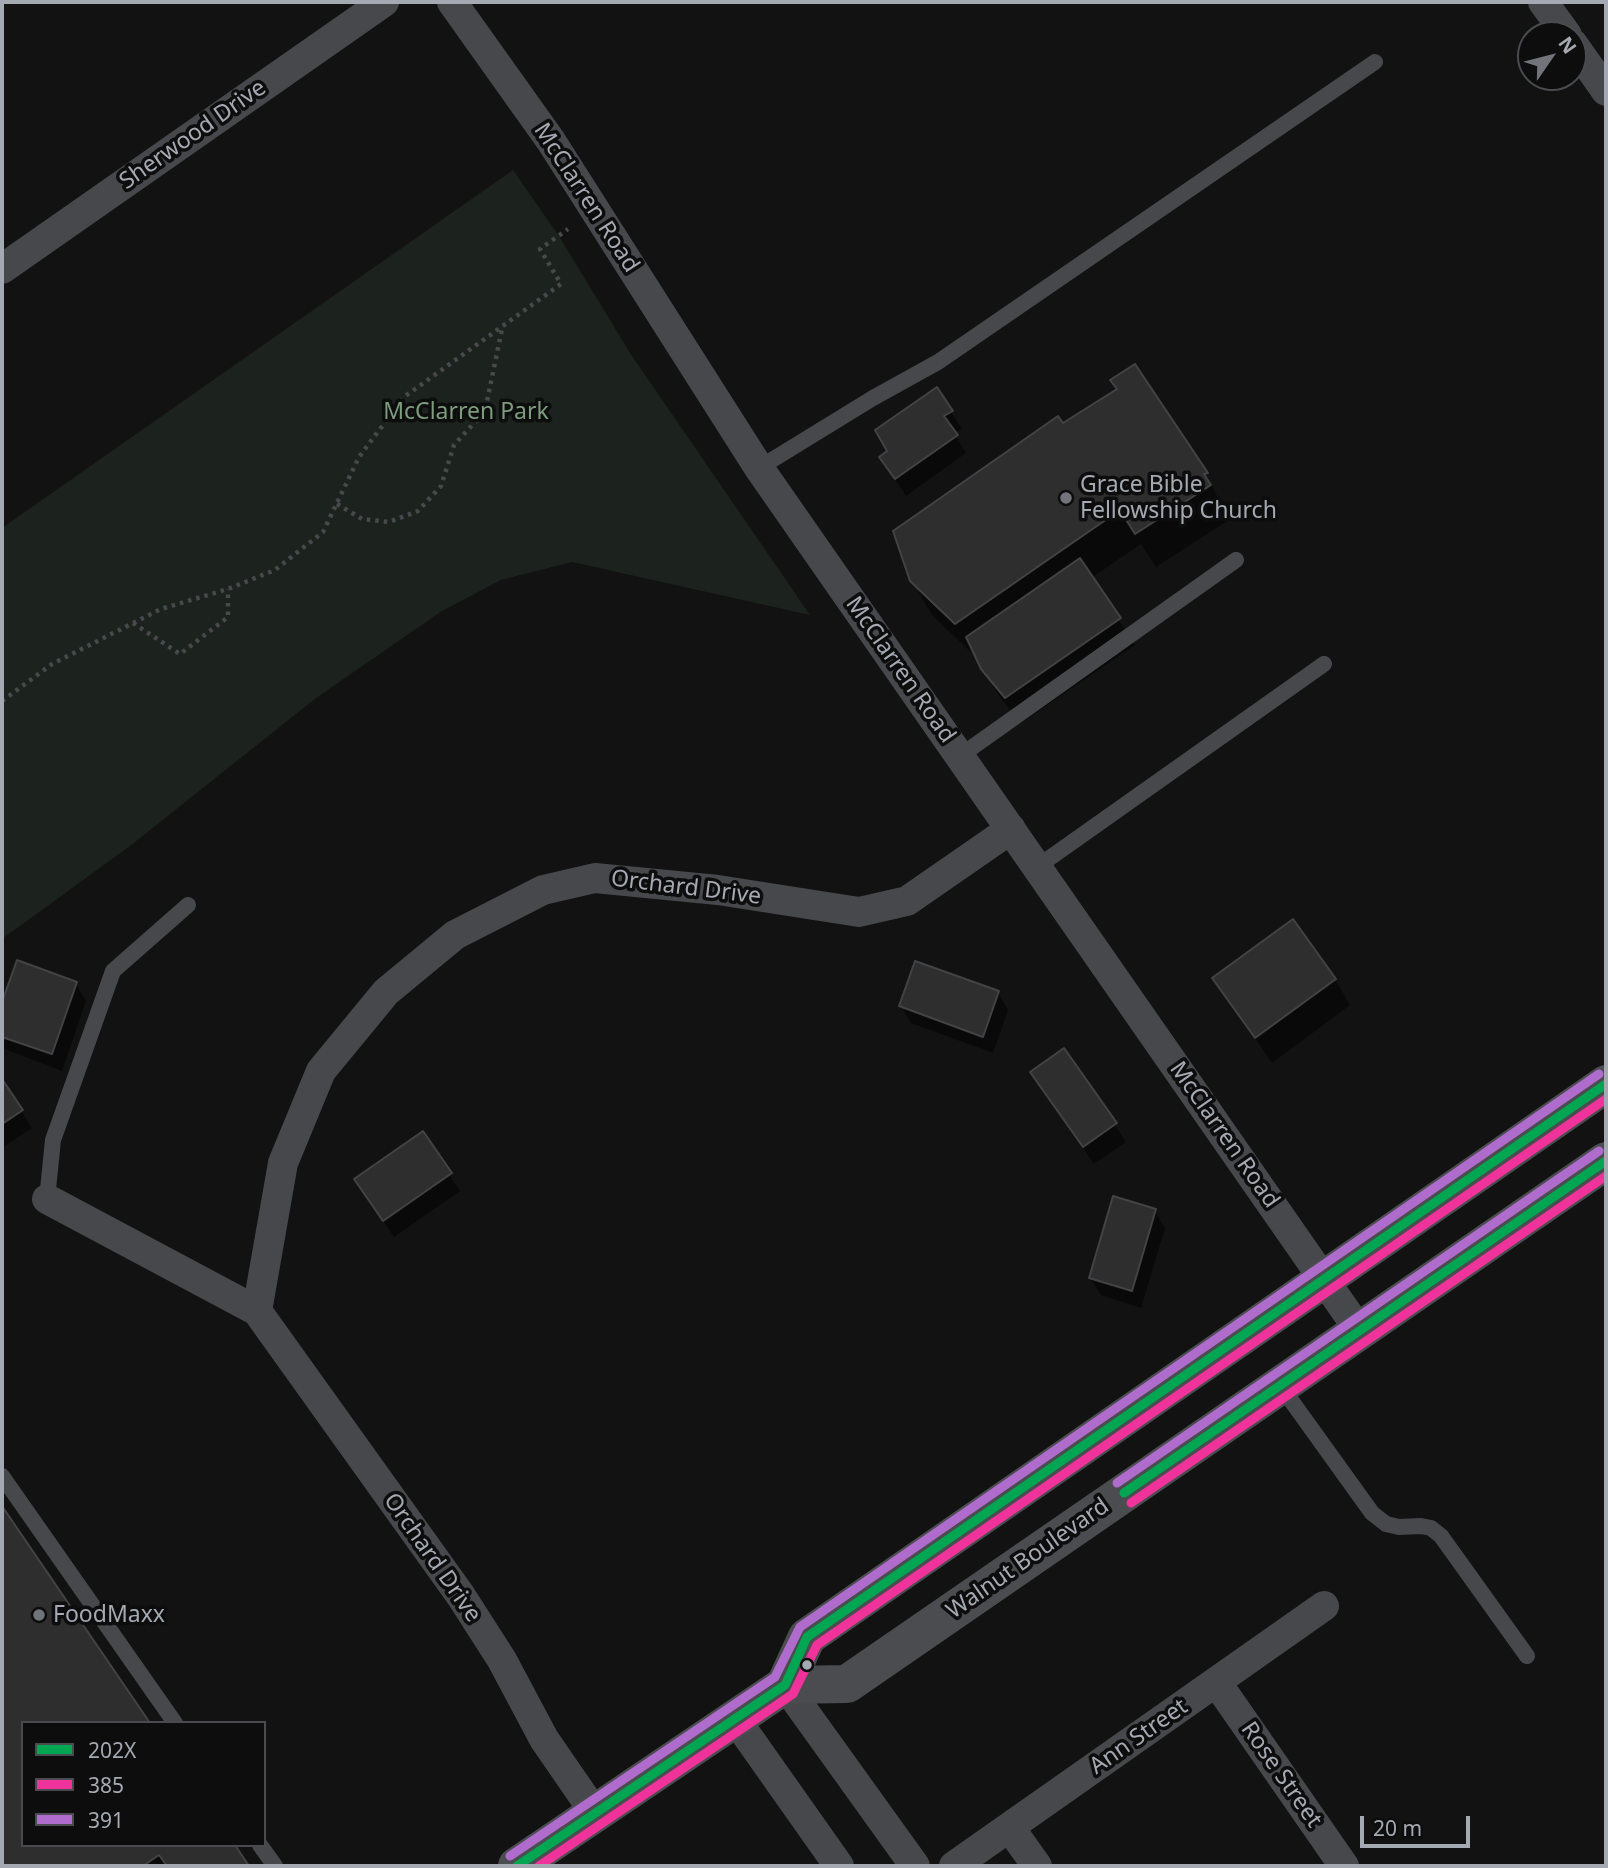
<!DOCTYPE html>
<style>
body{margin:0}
#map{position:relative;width:1608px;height:1868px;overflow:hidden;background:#121212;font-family:"Noto Sans",sans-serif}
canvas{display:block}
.frame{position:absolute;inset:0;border:4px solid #a4a9b2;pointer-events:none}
.legend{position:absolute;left:21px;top:1721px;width:245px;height:126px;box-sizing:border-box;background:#0d0d0e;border:2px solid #494b50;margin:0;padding:9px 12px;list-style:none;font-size:21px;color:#a4a9b2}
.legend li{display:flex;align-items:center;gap:14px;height:35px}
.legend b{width:35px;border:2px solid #494b50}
.north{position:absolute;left:1517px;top:21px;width:70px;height:70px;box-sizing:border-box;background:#0d0d0e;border:2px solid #494b50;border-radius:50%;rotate:55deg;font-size:19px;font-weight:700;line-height:28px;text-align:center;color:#a4a9b2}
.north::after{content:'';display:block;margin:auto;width:24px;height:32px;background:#71747a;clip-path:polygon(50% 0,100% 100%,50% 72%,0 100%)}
.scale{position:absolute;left:1360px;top:1816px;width:110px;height:32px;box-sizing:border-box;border:4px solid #a4a9b2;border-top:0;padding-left:9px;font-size:21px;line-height:24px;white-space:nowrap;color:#a4a9b2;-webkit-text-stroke:5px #0d0d0e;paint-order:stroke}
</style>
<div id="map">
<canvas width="1608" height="1868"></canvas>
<div class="frame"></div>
<ul class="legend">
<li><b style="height:9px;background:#00a651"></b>202X</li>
<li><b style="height:9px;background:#ef339a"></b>385</li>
<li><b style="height:9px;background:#b06ccc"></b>391</li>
</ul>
<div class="north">N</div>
<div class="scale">20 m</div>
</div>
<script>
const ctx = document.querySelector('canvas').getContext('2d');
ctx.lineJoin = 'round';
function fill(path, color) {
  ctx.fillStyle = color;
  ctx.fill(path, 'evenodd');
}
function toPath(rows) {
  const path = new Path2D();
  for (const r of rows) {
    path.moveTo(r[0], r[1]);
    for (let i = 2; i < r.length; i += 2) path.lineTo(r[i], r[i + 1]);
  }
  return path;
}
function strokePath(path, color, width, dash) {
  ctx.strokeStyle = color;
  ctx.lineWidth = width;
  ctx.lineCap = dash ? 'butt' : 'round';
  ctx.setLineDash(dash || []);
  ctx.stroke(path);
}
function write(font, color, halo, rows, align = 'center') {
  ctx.font = font + ' "Noto Sans",sans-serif';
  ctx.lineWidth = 7;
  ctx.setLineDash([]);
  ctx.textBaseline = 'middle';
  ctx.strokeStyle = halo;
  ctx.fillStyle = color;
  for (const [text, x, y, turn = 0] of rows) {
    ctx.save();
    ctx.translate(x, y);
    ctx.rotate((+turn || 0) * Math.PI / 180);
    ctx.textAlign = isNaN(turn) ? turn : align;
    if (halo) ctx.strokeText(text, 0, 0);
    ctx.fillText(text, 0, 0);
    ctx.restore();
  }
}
fill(toPath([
 [513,170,559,236,630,353,810,615,572,562,501,580,442,611,316,698,130,846,2,939,2,528]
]), '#1c221d');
fill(toPath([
 [1134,366,1206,474,1229,520,1156,567,1141,544,1091,578,1135,645,1021,723,999,696,976,657,932,615,912,580,1063,425,1118,390],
 [937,390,962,429,954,433,966,453,906,496,881,458,889,452],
 [18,962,76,984,86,1001,62,1071,2,1048,2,1008],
 [1214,979,1335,979,1350,1005,1272,1063],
 [998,992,1008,1010,993,1053,911,1023,901,1006],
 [1064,1051,1126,1142,1094,1164,1032,1073],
 [22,1112,32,1128,2,1148,2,1126],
 [423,1133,460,1191,394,1237,366,1196],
 [1155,1211,1165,1228,1141,1308,1101,1295,1090,1278],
 [2,1509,148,1723,23,1723,23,1845,232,1845,247,1866,2,1866]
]), '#0007');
const building = toPath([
 [1135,364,1208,473,1204,474,1211,485,1135,534,1120,510,955,624,910,581,893,531,1058,416,1063,423,1117,389,1110,380,1135,364],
 [937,387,953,411,944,416,958,435,895,479,879,457,887,451,875,430,937,387],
 [1080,558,1121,618,1005,698,981,669,966,637,1080,558],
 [1293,919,1336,979,1255,1038,1212,978,1293,919],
 [17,960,77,982,52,1054,2,1037,2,1002,17,960],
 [915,961,999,991,983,1037,899,1006,915,961],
 [1064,1048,1117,1123,1083,1147,1030,1072,1064,1048],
 [2,1079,23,1110,2,1124,2,1079],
 [423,1131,452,1173,383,1221,354,1179,423,1131],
 [1113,1196,1156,1209,1132,1291,1089,1278,1113,1196],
 [2,1506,150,1723,23,1723,23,1845,235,1845,249,1866,167,1866,159,1855,143,1866,2,1866,2,1506]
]);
fill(building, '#2e2e2f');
strokePath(building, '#424345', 2);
strokePath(toPath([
 [337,504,362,519,389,522,418,511,441,486,454,445,485,411,502,329],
 [133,623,180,654,228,617,228,589],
 [2,701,52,664,161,609,228,589,275,570,323,532,359,457,404,397,561,284,540,249,568,229]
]), '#48494c', 4.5, [3.5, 5]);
strokePath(toPath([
 [759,468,873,398,938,362,1375,62],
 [960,756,1236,560],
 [1037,867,1324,664],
 [47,1199,53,1140,113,971,188,905],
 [1280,1385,1372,1513,1386,1524,1399,1527,1421,1526,1431,1528,1441,1536,1527,1656],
 [2,1476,175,1723],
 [260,1845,275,1866]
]), '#46484b', 16);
strokePath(toPath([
 [452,2,551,141,759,468,1359,1330],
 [1543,2,1567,35],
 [1573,44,1606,91],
 [2,269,384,2],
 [47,1199,257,1311,461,1596,502,1660,544,1739,595,1813],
 [257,1311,283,1163,321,1071,386,992,455,935,543,890,595,878,718,890,859,912,907,901,1011,829],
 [1217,1683,1344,1866],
 [785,1685,915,1866],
 [736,1720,839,1866],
 [1010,1828,1037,1866],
 [954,1866,1324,1606]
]), '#46484b', 30);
strokePath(toPath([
 [785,1685,847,1684,1606,1161],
 [517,1866,785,1685,807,1637,1606,1084]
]), '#4a4c4f', 38);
strokePath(toPath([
 [1124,1493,1606,1161],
 [517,1866,785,1685,807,1637,1606,1084]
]), '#00a651', 9);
strokePath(toPath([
 [1131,1503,1606,1176],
 [539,1866,793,1694,817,1645,1606,1099]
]), '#ef339a', 9);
strokePath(toPath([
 [1117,1483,1599,1151],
 [510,1856,775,1677,800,1627,1599,1074]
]), '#b06ccc', 9);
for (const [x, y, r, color] of [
 [1066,498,7,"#71747a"],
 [39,1615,7,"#71747a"],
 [807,1665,6,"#a4a9b2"]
]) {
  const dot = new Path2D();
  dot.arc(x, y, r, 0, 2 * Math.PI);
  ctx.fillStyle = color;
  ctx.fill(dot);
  strokePath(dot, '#0d0d0e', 2.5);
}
write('23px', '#a4a9b2', '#0d0d0e', [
 ["Sherwood Drive",193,135,-35],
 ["McClarren Road",586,198,57],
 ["McClarren Road",900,670,55],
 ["Orchard Drive",686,888,7],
 ["McClarren Road",1224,1135,55],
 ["Orchard Drive",432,1558,55],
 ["Walnut Boulevard",1028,1559,-35],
 ["Ann Street",1139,1737,-35],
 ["Rose Street",1281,1775,55]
]);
write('23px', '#7c9c7c', '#0d0d0e', [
 ["McClarren Park",466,412]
]);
write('23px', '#a4a9b2', '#0d0d0e', [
 ["Grace Bible",1080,485],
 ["Fellowship Church",1080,511],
 ["FoodMaxx",53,1615]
], 'left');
</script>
